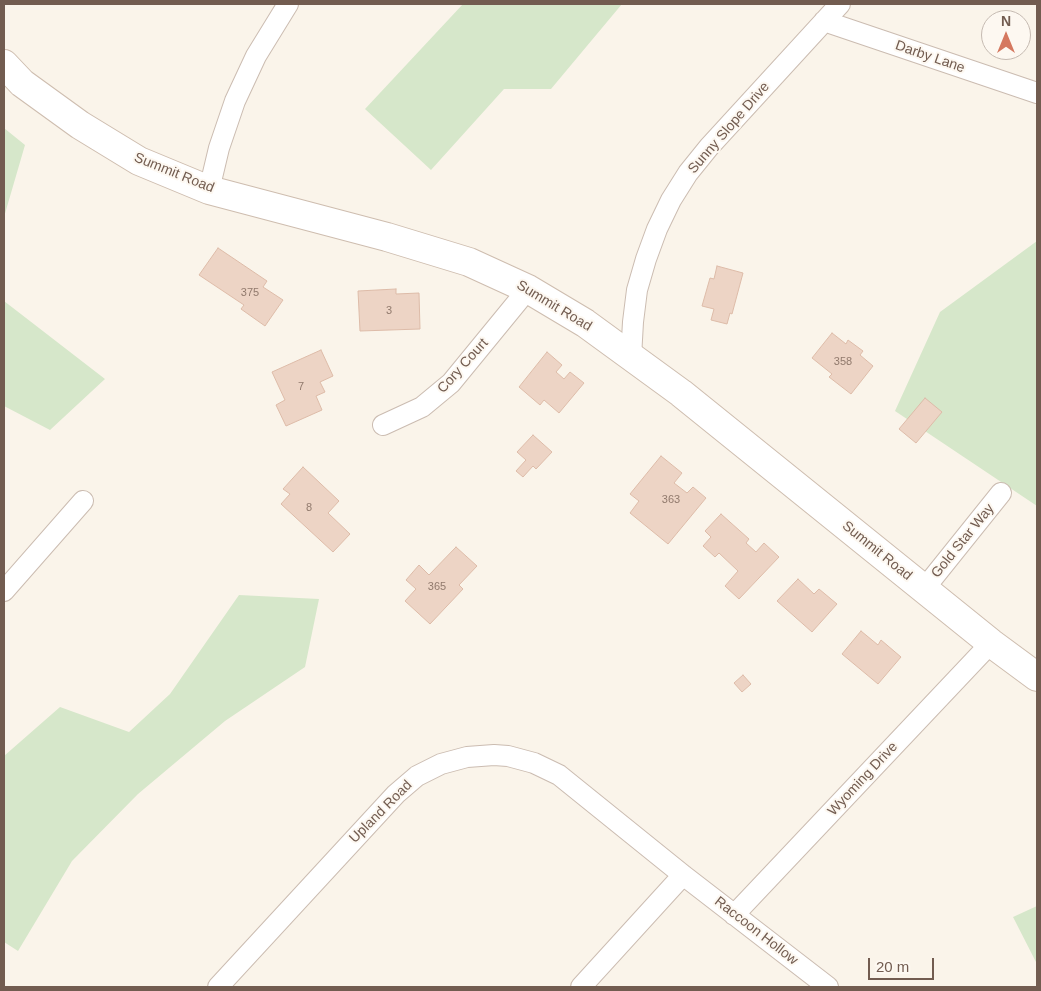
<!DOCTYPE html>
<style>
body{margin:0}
#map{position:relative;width:1041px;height:991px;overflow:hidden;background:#faf4ea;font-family:Arial,sans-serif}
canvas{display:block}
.frame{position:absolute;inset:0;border:5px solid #725c50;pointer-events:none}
.north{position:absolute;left:981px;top:10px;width:50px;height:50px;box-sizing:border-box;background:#fdf8f1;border:1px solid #c5bab1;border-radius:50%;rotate:0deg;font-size:14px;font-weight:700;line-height:20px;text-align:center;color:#725c50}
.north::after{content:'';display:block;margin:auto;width:18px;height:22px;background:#d5785f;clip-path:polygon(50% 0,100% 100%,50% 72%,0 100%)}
.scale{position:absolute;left:868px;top:958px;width:66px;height:22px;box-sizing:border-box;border:2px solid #725c50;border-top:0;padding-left:6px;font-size:15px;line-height:18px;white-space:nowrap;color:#725c50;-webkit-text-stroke:4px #fdf8f1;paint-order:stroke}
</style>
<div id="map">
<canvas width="1041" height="991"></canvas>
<div class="frame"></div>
<div class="north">N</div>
<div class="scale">20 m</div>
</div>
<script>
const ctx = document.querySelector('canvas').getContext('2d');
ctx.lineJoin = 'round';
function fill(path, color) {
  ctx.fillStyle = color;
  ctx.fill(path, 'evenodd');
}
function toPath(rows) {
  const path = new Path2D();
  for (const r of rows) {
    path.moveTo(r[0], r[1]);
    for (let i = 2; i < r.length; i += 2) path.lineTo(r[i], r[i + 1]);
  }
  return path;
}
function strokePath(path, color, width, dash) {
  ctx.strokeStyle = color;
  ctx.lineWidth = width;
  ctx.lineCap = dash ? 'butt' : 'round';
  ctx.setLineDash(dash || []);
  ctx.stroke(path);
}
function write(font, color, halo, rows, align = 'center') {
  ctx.font = font + ' Arial,sans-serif';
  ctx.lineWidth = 4;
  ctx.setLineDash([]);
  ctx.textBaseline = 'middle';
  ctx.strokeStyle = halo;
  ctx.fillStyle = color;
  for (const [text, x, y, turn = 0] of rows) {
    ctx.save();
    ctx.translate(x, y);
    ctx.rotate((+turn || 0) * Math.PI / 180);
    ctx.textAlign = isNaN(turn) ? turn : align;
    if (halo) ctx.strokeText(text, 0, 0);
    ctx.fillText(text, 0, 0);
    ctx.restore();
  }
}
fill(toPath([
 [463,4,622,4,551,89,504,89,431,170,365,109],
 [4,128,25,145,4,217],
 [1037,241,1037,506,895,411,940,312],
 [4,301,105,379,50,430,4,406],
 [239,595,319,599,305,667,225,721,138,794,72,861,18,951,4,942,4,756,60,707,129,732,170,694],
 [1037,906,1037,964,1013,917]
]), '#d6e7ca');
const building = toPath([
 [218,248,267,281,263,287,283,300,265,326,241,309,244,305,199,275,218,248],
 [717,266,743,273,732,314,730,313,727,324,711,320,714,309,702,306,710,278,714,279,717,266],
 [396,289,396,294,419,293,420,329,360,331,358,291,396,289],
 [832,333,846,344,848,340,863,351,860,355,873,366,851,394,829,377,832,374,812,358,832,333],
 [321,350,333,376,320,382,325,392,316,396,322,410,286,426,276,405,285,400,272,372,321,350],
 [547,352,562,365,556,372,564,379,570,372,584,383,559,413,544,400,540,405,519,387,547,352],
 [925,398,942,412,916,443,899,429,925,398],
 [533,435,552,452,536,469,533,466,523,477,516,471,526,460,517,452,533,435],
 [661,456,682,473,674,483,687,493,693,487,706,498,668,544,630,513,639,501,630,494,661,456],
 [303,467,339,501,328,513,350,534,333,552,281,504,290,494,283,489,303,467],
 [721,514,749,539,746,543,756,552,764,543,779,557,739,599,725,586,738,571,719,553,715,557,703,546,711,537,705,531,721,514],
 [456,547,477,566,459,585,463,589,430,624,405,601,416,589,406,580,419,565,429,575,456,547],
 [798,579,814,594,819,589,837,604,812,632,777,601,798,579],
 [861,631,878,645,881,640,901,657,878,684,842,654,861,631],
 [743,675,751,684,742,692,734,683,743,675]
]);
fill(building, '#edd4c5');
strokePath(building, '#ddbba8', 1);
const minor = toPath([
 [824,21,1037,93],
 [209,190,219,148,235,101,256,56,288,4],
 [631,357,633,322,637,290,646,259,657,229,671,200,688,173,709,147,840,4],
 [383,425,422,407,451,383,528,289],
 [924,589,1001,493],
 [4,591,83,501],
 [734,915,991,643],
 [218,987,396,794,417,776,441,764,467,757,494,755,508,756,534,763,559,775,683,875,828,987],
 [581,987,683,875]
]);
const secondary = toPath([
 [4,64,22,83,80,125,139,161,209,190,387,237,469,262,528,289,585,323,681,393,991,643,1037,677]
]);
strokePath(minor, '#cbbcb1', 22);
strokePath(secondary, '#cebdaf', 30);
strokePath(minor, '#fff', 20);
strokePath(secondary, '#fff', 28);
write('11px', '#917a6d', null, [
 ["375",250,293],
 ["3",389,311],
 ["358",843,362],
 ["7",301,387],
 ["363",671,500],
 ["8",309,508],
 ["365",437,587]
]);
write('14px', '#725c50', '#fdf8f1', [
 ["Darby Lane",930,57,19],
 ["Sunny Slope Drive",729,128,-49],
 ["Summit Road",174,173,22],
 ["Summit Road",554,306,31],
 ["Cory Court",463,366,-48],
 ["Gold Star Way",963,541,-51],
 ["Summit Road",877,551,39],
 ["Wyoming Drive",863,779,-47],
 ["Upland Road",381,812,-45],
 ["Raccoon Hollow",756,931,38]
]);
</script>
